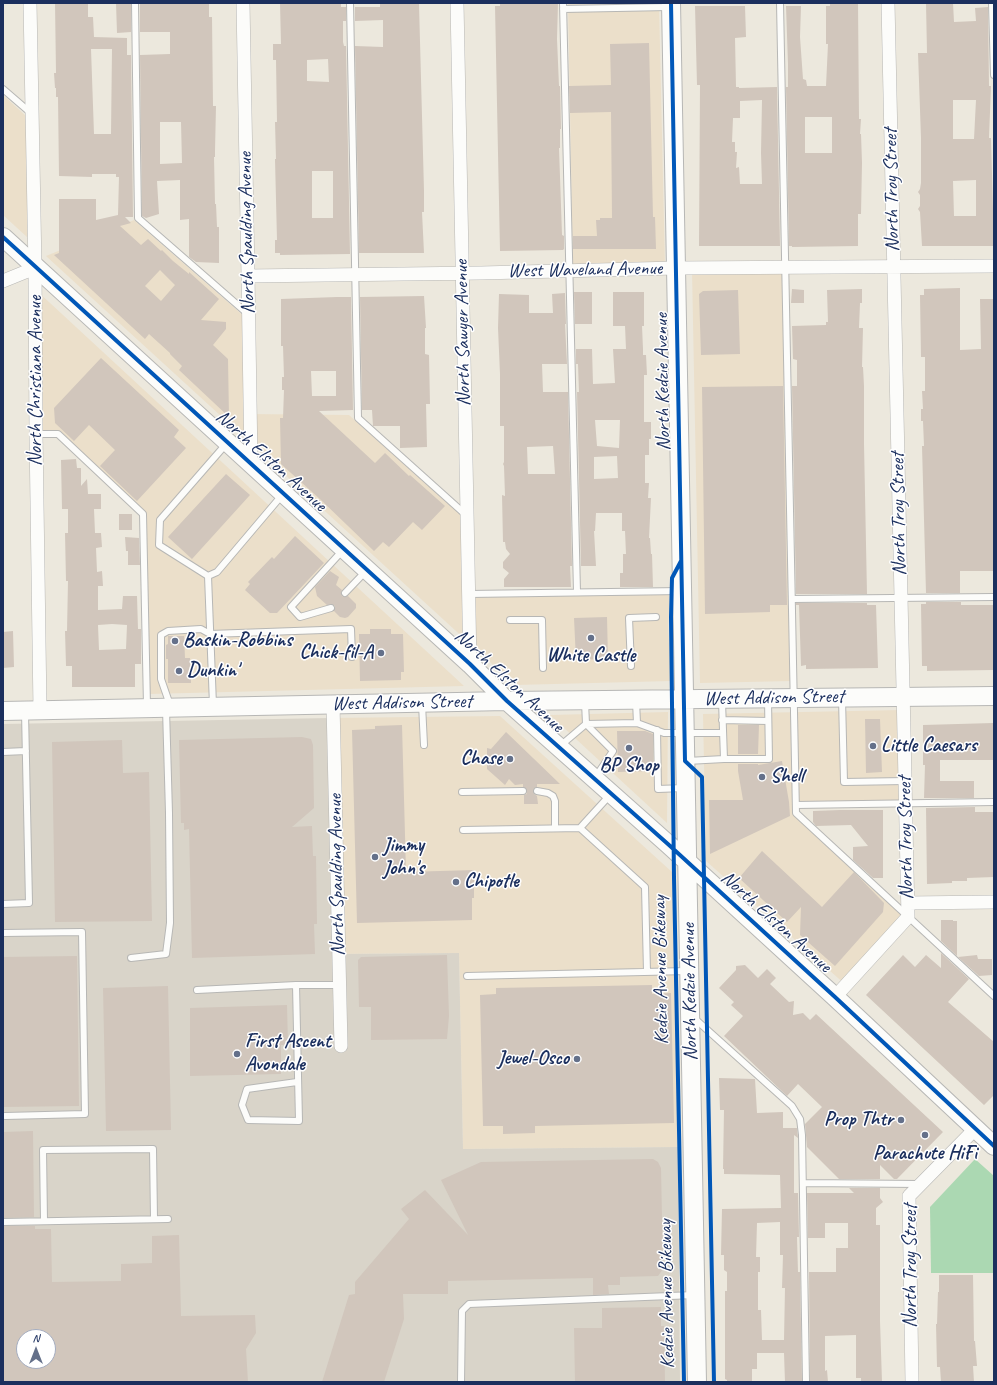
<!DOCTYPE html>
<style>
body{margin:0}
#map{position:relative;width:997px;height:1385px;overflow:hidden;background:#ece8dd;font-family:Caveat,sans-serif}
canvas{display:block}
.frame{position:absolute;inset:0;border:4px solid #1b2f5e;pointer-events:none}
.north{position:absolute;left:16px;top:1329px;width:40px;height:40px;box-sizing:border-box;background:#fff;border:1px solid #a4acbf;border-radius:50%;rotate:0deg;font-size:11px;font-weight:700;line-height:16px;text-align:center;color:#1b2f5e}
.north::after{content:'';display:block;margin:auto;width:14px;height:18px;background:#64708a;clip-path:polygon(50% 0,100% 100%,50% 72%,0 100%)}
</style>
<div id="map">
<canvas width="997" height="1385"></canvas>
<div class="frame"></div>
<div class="north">N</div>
</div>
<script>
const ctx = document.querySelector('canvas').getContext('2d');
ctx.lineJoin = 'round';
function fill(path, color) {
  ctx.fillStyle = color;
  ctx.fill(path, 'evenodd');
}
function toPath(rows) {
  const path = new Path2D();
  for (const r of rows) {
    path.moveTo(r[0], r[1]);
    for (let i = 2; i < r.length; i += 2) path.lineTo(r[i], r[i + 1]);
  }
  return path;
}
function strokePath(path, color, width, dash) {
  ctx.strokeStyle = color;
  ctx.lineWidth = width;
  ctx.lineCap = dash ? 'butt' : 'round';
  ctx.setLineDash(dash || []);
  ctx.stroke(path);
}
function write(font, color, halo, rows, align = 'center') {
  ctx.font = font + ' Caveat,sans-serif';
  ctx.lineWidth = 3;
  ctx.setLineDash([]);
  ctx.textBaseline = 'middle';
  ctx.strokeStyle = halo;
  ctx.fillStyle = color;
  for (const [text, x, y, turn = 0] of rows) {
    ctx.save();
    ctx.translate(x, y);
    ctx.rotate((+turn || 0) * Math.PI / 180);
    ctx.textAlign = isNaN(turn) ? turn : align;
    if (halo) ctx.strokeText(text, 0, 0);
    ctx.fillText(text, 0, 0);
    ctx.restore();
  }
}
fill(toPath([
 [568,3,659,3,665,267,573,269],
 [3,95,27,117,27,237,3,215],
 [134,220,246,318,246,414,349,415,469,522,470,591,670,589,668,626,671,681,515,685,46,256],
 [783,268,792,681,700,683,692,270],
 [36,290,464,686,149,694,145,514,59,432,38,432],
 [902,710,903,801,798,803,798,812,910,916,847,986,706,861,703,714],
 [668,712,667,823,550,715],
 [500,716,672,872,678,1147,463,1149,459,953,336,954,330,718]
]), '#ebdfca');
fill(toPath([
 [330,718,336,954,459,953,463,1149,678,1147,680,1382,3,1382,3,724],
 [24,1337,48,1337,48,1361,24,1361]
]), '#d9d4c9');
fill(toPath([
 [975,1159,994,1176,994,1273,931,1273,930,1207]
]), '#abd8b2');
fill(toPath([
 [55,3,88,3,88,17,93,17,94,37,127,38,127,55,131,55,133,217,125,217,131,223,120,226,141,245,148,239,161,251,162,250,173,261,189,274,189,272,219,299,201,320,226,322,226,329,213,345,228,359,229,417,179,370,182,366,170,354,170,353,149,334,145,339,54,255,59,253,59,199,96,199,96,220,118,215,119,177,116,177,116,174,92,174,92,177,59,176,58,97,56,97,56,88,55,88,54,73,56,73],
 [91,49,112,49,111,134,94,134],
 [160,270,175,285,161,301,145,286],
 [116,3,131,4,131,32,117,33],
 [140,3,209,3,209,17,212,17,213,106,216,106,215,151,215,157,214,157,215,204,216,204,217,227,219,227,219,263,196,262,189,257,189,219,180,220,180,180,157,181,159,214,146,218,142,216,140,55,170,54,170,32,140,32],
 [160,122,181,122,182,163,160,164],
 [280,3,341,3,341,7,346,7,346,21,343,21,343,42,344,46,346,46,350,254,280,255,280,253,275,253,275,240,277,240,275,159,276,159,275,122,277,122,276,60,273,60,273,44,281,44],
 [328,59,329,82,307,81,307,60],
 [312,171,333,171,333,218,312,218],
 [500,3,558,3,557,39,559,86,560,86,561,129,560,129,560,148,559,148,562,235,564,236,564,249,563,250,500,251,495,6,500,6],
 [830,3,858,3,859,119,861,119,860,134,861,134,862,163,861,214,858,214,858,246,792,247,792,246,789,246,786,87,788,87,788,64,786,6,801,6,800,37,803,79,806,80,807,86,826,86,828,44,826,44,826,6,830,6],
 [805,117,832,117,832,153,805,153],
 [926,3,953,3,954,22,976,21,975,8,988,7,989,86,991,86,989,138,991,138,994,246,922,246,920,212,918,209,920,206,920,195,918,192,920,189,921,183,921,138,918,53,927,53],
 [953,100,976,100,974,139,953,139],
 [976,180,976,216,954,216,953,181],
 [380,4,419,4,424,191,424,212,422,212,424,253,359,253,355,46,383,47,383,20,355,21,355,7,380,7],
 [695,6,745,6,746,37,735,38,736,87,739,87,739,88,777,87,780,246,699,246,700,85,697,85],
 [762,100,761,153,762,184,740,184,739,167,736,168,737,152,735,152,735,142,732,142,733,118,740,118,740,101],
 [649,43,653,217,655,217,656,249,573,249,573,236,597,236,596,220,600,220,600,218,612,218,611,112,570,113,569,86,611,85,610,44],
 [960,288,960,350,981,349,980,299,993,299,994,571,960,571,960,593,926,593,922,446,924,446,923,421,921,421,921,409,923,409,922,391,925,391,925,357,921,357,920,295,924,295,924,289],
 [792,289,804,290,804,303,791,303],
 [862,289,862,303,860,303,859,328,863,328,862,367,863,367,864,386,864,444,867,594,796,594,792,386,797,386,797,360,793,359,792,326,826,325,826,322,828,322,827,290],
 [738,290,740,354,701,355,699,294,703,291],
 [574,292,592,292,592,324,575,324],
 [613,292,644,292,644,326,642,326,643,349,643,355,646,355,647,375,644,375,644,422,651,422,651,439,649,439,649,455,645,455,645,483,649,483,648,498,651,498,649,538,650,538,651,554,652,554,653,587,620,587,620,573,623,573,623,554,626,554,625,531,622,531,622,513,596,513,595,531,594,531,596,566,581,566,577,392,579,392,578,364,576,364,576,349,592,349,593,384,615,383,613,349,626,349,625,326,613,326],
 [595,420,620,420,619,448,597,446],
 [617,456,618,478,594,479,594,457],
 [565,293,566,324,565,324,567,364,542,364,543,392,568,392,572,566,570,566,571,587,504,587,504,579,509,573,503,568,503,562,510,554,506,549,505,542,503,542,502,495,505,496,504,466,503,464,504,462,504,426,500,426,500,374,498,328,499,294,529,295,529,313,553,313,552,294],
 [553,446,555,474,528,474,527,447],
 [424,296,426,328,425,328,425,354,429,355,430,404,426,404,427,447,400,448,400,426,373,426,372,410,362,410,360,297],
 [337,297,351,297,353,410,319,411,375,463,385,453,409,476,410,475,445,506,422,530,413,522,389,547,383,542,374,551,321,500,281,464,280,418,283,418,284,390,282,390,282,377,284,377,283,346,281,346,281,299],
 [311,371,336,371,336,396,312,396],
 [101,358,179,430,174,437,186,448,137,501,100,466,115,450,89,425,74,441,55,423,54,408],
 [783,386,787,605,770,605,770,612,705,614,702,387],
 [76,459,77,468,81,468,81,486,87,479,88,494,101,494,101,509,94,509,95,533,101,533,102,547,96,548,97,572,102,571,103,586,98,586,98,610,122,609,123,596,137,596,138,629,141,629,141,664,135,664,135,687,72,687,72,666,66,666,65,631,67,631,68,581,66,581,65,533,68,533,68,509,62,509,61,460],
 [112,624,127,625,126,649,99,650,98,625],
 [226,474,250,495,192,559,168,537],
 [119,514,132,514,132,530,119,530],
 [295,536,324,563,277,613,270,613,245,590,250,584,248,582,272,557,274,559],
 [125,537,139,538,140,565,128,565,128,551,126,551],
 [330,571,339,577,336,585,342,590,341,592,342,596,344,597,348,596,356,604,356,608,348,617,345,618,340,617,334,611,335,607,334,605,327,605,317,596,315,587],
 [926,602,961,602,961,605,994,605,993,670,927,671,927,666,922,666,921,604,926,604],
 [796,603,867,603,867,605,876,605,878,668,806,669,806,665,801,666,799,605,796,605],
 [607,617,608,659,576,660,574,618],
 [370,629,391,629,391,634,403,634,404,672,401,672,401,680,360,681,359,634,370,634],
 [13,631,14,667,3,668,3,632],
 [168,636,184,636,185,658,190,658,191,683,168,683,168,659,166,659,166,645,168,644],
 [865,719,880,719,882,772,866,773],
 [993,723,994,760,940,760,940,781,974,781,974,798,924,798,925,765,923,765,923,725],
 [402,725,406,872,474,870,474,898,472,898,472,920,357,923,352,730,375,729,375,726],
 [738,725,759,725,758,754,738,754],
 [617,731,645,731,653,734,653,771,618,772],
 [506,732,560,784,537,784,537,787,534,788,533,791,534,794,537,796,538,804,524,804,524,795,527,794,527,791,523,787,523,784,515,785,509,779,505,785,487,769,487,748,491,749],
 [302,737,311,739,313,745,314,808,292,827,312,826,313,856,316,856,317,924,314,924,315,954,192,958,189,829,184,830,184,823,181,823,179,740],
 [122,740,123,773,149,772,152,921,55,922,52,742],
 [782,761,789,802,790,816,710,854,709,800,743,800,738,771,738,764,758,764,758,765],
 [975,807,975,812,994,812,994,877,967,878,967,881,952,881,952,883,927,884,926,808],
 [840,810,883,810,883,878,873,878,853,860,853,847,868,846,851,825,816,826,813,822,813,811],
 [762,851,822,907,854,872,884,903,883,912,835,966,800,935,801,907,787,922,739,878],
 [941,920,953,920,953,921,957,921,957,956,941,941],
 [941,953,969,979,948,1002,994,1042,994,1095,984,1105,866,995,903,955,915,967,926,955,941,968],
 [447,955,449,1016,447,1039,371,1040,371,1007,359,1007,358,960,361,957],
 [977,955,978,959,992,959,992,975,979,976,958,957],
 [77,956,79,1106,3,1107,3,957],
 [745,965,758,978,767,969,776,978,770,984,789,1002,794,1001,793,1015,803,1013,810,1020,816,1014,943,1132,897,1179,894,1179,880,1165,880,1179,839,1179,807,1147,805,1124,822,1107,798,1084,787,1096,724,1036,743,1016,731,1005,734,1002,719,988,736,970,736,966],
 [652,985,652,994,671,993,674,1123,535,1126,535,1133,503,1134,503,1126,483,1126,480,995,496,994,496,988],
 [168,986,171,1130,106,1131,103,988],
 [287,1005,288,1045,281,1045,281,1074,190,1076,190,1008],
 [719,1078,755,1079,757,1113,783,1112,783,1128,797,1128,798,1138,794,1135,794,1193,798,1193,799,1237,797,1237,798,1272,800,1272,802,1382,785,1382,784,1353,757,1353,757,1369,752,1369,752,1382,727,1382,727,1380,725,1379,725,1291,727,1291,727,1272,724,1270,724,1255,721,1255,722,1209,781,1208,780,1175,724,1174,724,1169,723,1169,724,1110,720,1110],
 [780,1222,780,1255,783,1255,782,1288,785,1288,784,1340,762,1340,761,1310,758,1310,758,1272,760,1272,760,1257,756,1257,757,1223],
 [33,1131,34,1217,3,1218,3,1132],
 [653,1159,658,1162,661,1168,663,1269,658,1276,620,1277,620,1285,608,1285,609,1294,593,1295,593,1278,448,1281,448,1294,403,1294,404,1319,384,1382,322,1382,349,1295,355,1294,355,1282,409,1219,401,1209,425,1190,468,1235,441,1180,481,1162],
 [849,1188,880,1188,880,1198,883,1202,876,1208,876,1225,880,1225,880,1321,882,1382,861,1382,861,1378,856,1378,856,1335,825,1336,825,1371,827,1370,828,1382,810,1382,809,1272,836,1272,836,1248,848,1248,848,1223,825,1223,825,1238,808,1238,807,1193,854,1193],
 [3,1226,35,1226,35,1229,51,1229,52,1282,121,1281,121,1264,152,1263,152,1236,179,1235,181,1316,255,1315,256,1333,246,1349,248,1382,3,1382],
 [24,1337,48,1337,48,1361,24,1361],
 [939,1275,973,1275,974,1341,975,1341,977,1366,973,1366,974,1382,941,1382,940,1367,937,1367,936,1324,937,1324,938,1292,939,1292],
 [661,1307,661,1326,664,1326,665,1382,575,1382,574,1328,602,1328,602,1308]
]), '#d1c6bc');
const lane = toPath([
 [135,3,138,218,248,314],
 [350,3,358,418,466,515],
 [563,3,577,592],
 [780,3,796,813,994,996],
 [992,3,994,75],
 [563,9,669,7],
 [3,89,32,114],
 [36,434,58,434,143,514,147,706],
 [227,443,160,520,159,545,208,576,217,572,283,494],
 [208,576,213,705],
 [345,593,366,571],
 [469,594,681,591],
 [792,599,994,597],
 [331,608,300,617,291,607,343,550],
 [510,620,542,620,543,668],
 [631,666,629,618,656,617],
 [842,698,844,782,905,781],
 [636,701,637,723],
 [585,702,586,724,637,723,664,733,722,733],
 [422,704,424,745],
 [170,705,161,679,161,635,168,631,201,629,210,634,351,629,352,657],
 [722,720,768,721],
 [657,730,658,789,684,788],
 [560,746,586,724,613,751,595,778],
 [3,752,26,751],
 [724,759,769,759,768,700],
 [687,761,724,759,722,701],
 [537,791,548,793,553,796,555,801,555,828],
 [462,792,523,791],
 [796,805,994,802],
 [580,828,610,795],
 [463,830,580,828,645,887,647,972],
 [3,904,29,903,25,712],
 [3,933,82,932,85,1114,5,1116],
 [131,958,166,954,170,923,169,813,166,709],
 [467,976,688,971],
 [197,990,296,985],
 [694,1018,792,1106,800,1119,802,1135,806,1382],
 [297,1082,247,1089,242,1105,248,1120,299,1121,296,985,339,985],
 [803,1183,920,1184],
 [44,1221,43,1150,153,1149,154,1219],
 [3,1222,168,1219],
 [461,1382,462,1311,469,1304,695,1295]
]);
const street = toPath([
 [30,3,35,268,36,434,40,710],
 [243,3,248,276,251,462],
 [457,3,470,664],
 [248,276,481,273,676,268,994,266],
 [3,281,35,268],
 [333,704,341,1046],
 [908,903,994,902],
 [835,997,908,917,888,3],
 [912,1382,909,1196,975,1129]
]);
const secondary = toPath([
 [671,3,697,1382],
 [3,237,470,664,507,701,669,845,835,997,994,1146],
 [3,711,507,701,994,696]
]);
strokePath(lane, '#b7b7b5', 8);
strokePath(street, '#b7b7b5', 14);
strokePath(secondary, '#b7b7b5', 20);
strokePath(lane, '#fcfcfa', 6);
strokePath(street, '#fcfcfa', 13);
strokePath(secondary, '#fcfcfa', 18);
strokePath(toPath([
 [671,3,685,761,702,777,714,1382],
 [3,237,470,664,507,701,669,845,835,997,994,1146],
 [681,561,672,578,671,617,674,878,684,1382]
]), '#0057b8', 4);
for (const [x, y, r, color] of [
 [591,638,4,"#64708a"],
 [175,641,4,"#64708a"],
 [381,653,4,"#64708a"],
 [179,671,4,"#64708a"],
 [873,746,4,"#64708a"],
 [629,748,4,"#64708a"],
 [510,759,4,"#64708a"],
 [762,777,4,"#64708a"],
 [375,857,4,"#64708a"],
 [456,882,4,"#64708a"],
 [237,1054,4,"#64708a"],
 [577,1059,4,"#64708a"],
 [901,1120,4,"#64708a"],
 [925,1135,4,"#64708a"]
]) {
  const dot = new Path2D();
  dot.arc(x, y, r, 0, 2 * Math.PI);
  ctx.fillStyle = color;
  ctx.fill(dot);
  strokePath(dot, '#fff', 1.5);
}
write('20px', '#1b2f5e', '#fff', [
 ["North Troy Street",892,190,-91],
 ["North Spaulding Avenue",247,233,-91],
 ["West Waveland Avenue",585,270,-1],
 ["North Sawyer Avenue",463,333,-91],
 ["North Christiana Avenue",36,381,-90],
 ["North Kedzie Avenue",663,382,-91],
 ["North Elston Avenue",271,461,42],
 ["North Troy Street",899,514,-91],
 ["North Elston Avenue",509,681,43],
 ["West Addison Street",774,698,-1],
 ["West Addison Street",402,703,-1],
 ["North Troy Street",906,838,-91],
 ["North Spaulding Avenue",337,875,-91],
 ["North Elston Avenue",776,922,42],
 ["Kedzie Avenue Bikeway",661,970,-91],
 ["North Kedzie Avenue",690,992,-91],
 ["North Troy Street",911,1266,-90],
 ["Kedzie Avenue Bikeway",667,1294,-91]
]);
write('bold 20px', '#1b2f5e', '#fff', [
 ["Baskin-Robbins",183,641],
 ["Chick-fil-A",373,653,"right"],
 ["White Castle",591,656,"center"],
 ["Dunkin'",187,671],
 ["Little Caesars",881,746],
 ["Chase",502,759,"right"],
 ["BP Shop",629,766,"center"],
 ["Shell",770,777],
 ["Jimmy",383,846],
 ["John's",383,869],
 ["Chipotle",464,882],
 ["First Ascent",245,1042],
 ["Avondale",245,1065],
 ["Jewel-Osco",569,1059,"right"],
 ["Prop Thtr",893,1120,"right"],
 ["Parachute HiFi",925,1154,"center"]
], 'left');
</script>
